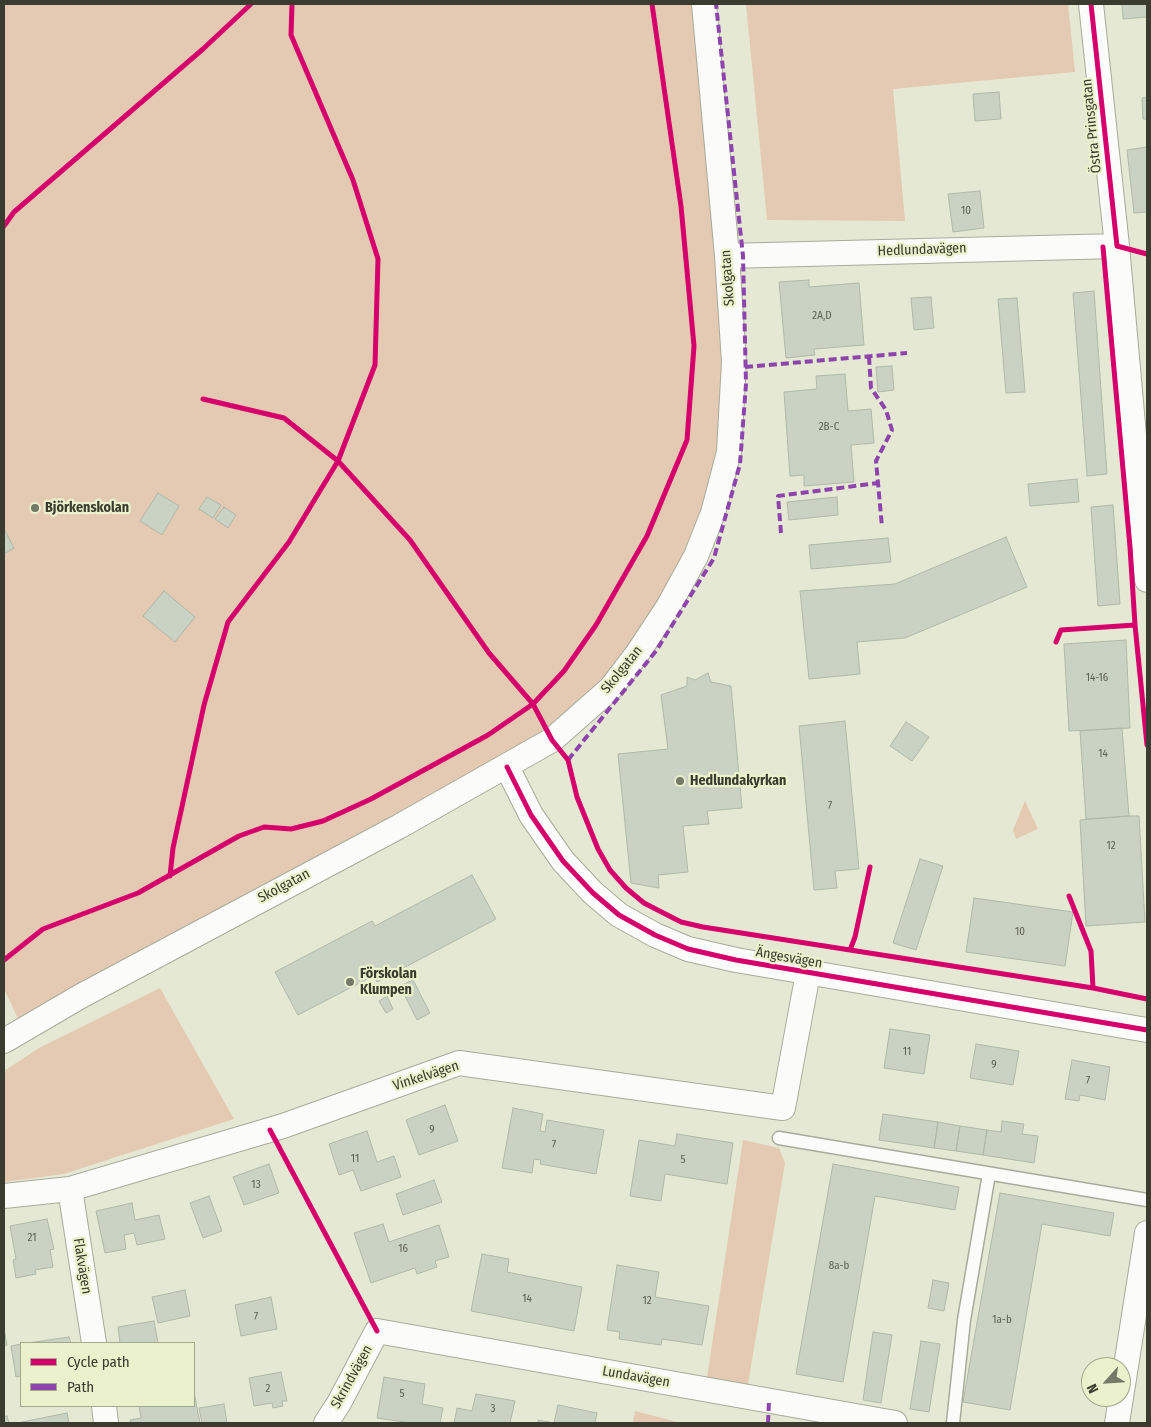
<!DOCTYPE html>
<meta charset="utf-8">
<style>
body{margin:0}
#map{position:relative;width:1151px;height:1427px;overflow:hidden;background:#e5e9d4;font-family:"Fira Sans Condensed",sans-serif}
canvas{display:block}
.frame{position:absolute;inset:0;border:5px solid #393c2e;pointer-events:none}
.legend{position:absolute;left:20px;top:1342px;width:175px;height:65px;box-sizing:border-box;background:#eaf1cc;border:1px solid #a3a98d;margin:0;padding:6px 9px;list-style:none;font-size:15px;color:#393c2e}
.legend li{display:flex;align-items:center;gap:10px;height:25px}
.legend b{width:25px;border:1px solid #a3a98d}
.north{position:absolute;left:1081px;top:1357px;width:50px;height:50px;box-sizing:border-box;background:#eaf1cc;border:1px solid #a3a98d;border-radius:50%;rotate:244deg;font-size:14px;font-weight:700;line-height:20px;text-align:center;color:#393c2e}
.north::after{content:'';display:block;margin:auto;width:18px;height:22px;background:#757968;clip-path:polygon(50% 0,100% 100%,50% 72%,0 100%)}
</style>
<div id="map">
<canvas width="1151" height="1427"></canvas>
<div class="frame"></div>
<ul class="legend">
<li><b style="height:6px;background:#d6006c"></b>Cycle path</li>
<li><b style="height:6px;background:#8e44ad"></b>Path</li>
</ul>
<div class="north">N</div>
</div>
<script>
const ctx = document.querySelector('canvas').getContext('2d');
ctx.lineJoin = 'round';
function fill(path, color) {
  ctx.fillStyle = color;
  ctx.fill(path, 'evenodd');
}
function toPath(rows) {
  const path = new Path2D();
  for (const r of rows) {
    path.moveTo(r[0], r[1]);
    for (let i = 2; i < r.length; i += 2) path.lineTo(r[i], r[i + 1]);
  }
  return path;
}
function strokePath(path, color, width, dash) {
  ctx.strokeStyle = color;
  ctx.lineWidth = width;
  ctx.lineCap = dash ? 'butt' : 'round';
  ctx.setLineDash(dash || []);
  ctx.stroke(path);
}
function write(font, color, halo, rows, align = 'center') {
  ctx.font = font + ' "Fira Sans Condensed",sans-serif';
  ctx.lineWidth = 4.5;
  ctx.setLineDash([]);
  ctx.textBaseline = 'middle';
  ctx.strokeStyle = halo;
  ctx.fillStyle = color;
  for (const [text, x, y, turn = 0] of rows) {
    ctx.save();
    ctx.translate(x, y);
    ctx.rotate((+turn || 0) * Math.PI / 180);
    ctx.textAlign = isNaN(turn) ? turn : align;
    if (halo) ctx.strokeText(text, 0, 0);
    ctx.fillText(text, 0, 0);
    ctx.restore();
  }
}
fill(toPath([
 [4,4,704,4,729,452,668,607,552,740,23,1029,4,989],
 [746,4,1068,4,1075,72,893,89,905,221,767,220],
 [1025,801,1038,829,1016,839,1013,830],
 [160,988,234,1119,64,1174,4,1182,4,1071,39,1048],
 [743,1140,779,1148,785,1163,747,1390,706,1384],
 [635,1411,681,1423,633,1423]
]), '#e4cab2');
const building = toPath([
 [1122,4,1147,4,1147,17,1123,19,1122,4],
 [999,92,1001,119,975,121,973,94,999,92],
 [1147,97,1147,119,1143,119,1142,98,1147,97],
 [1147,147,1147,212,1134,213,1127,150,1147,147],
 [980,191,984,228,953,232,948,194,980,191],
 [809,280,809,287,859,283,864,345,814,349,815,355,786,358,779,282,809,280],
 [1094,291,1107,474,1087,476,1073,293,1094,291],
 [931,297,934,328,914,330,911,298,931,297],
 [1017,298,1025,392,1006,393,998,299,1017,298],
 [892,366,894,390,878,392,876,367,892,366],
 [845,374,848,411,871,409,874,443,851,445,854,482,804,486,804,475,790,476,784,392,817,389,816,376,845,374],
 [1077,479,1079,502,1030,506,1028,484,1077,479],
 [158,493,179,506,162,535,140,521,158,493],
 [207,497,221,505,213,518,199,509,207,497],
 [837,497,838,515,789,520,787,502,837,497],
 [1113,505,1120,604,1098,606,1091,507,1113,505],
 [224,507,236,515,228,528,215,519,224,507],
 [4,529,14,548,4,554,4,529],
 [1006,537,1027,587,905,638,857,642,860,674,809,679,800,591,895,584,1006,537],
 [888,538,891,562,811,569,809,545,888,538],
 [164,591,195,617,175,642,143,616,164,591],
 [1126,640,1130,728,1069,731,1064,644,1126,640],
 [708,673,711,682,731,686,742,808,707,811,709,824,683,826,688,872,658,875,659,888,631,883,618,754,668,749,661,695,687,686,687,677,695,680,708,673],
 [845,721,859,869,835,871,837,888,814,890,799,726,845,721],
 [906,722,929,737,912,761,890,746,906,722],
 [1122,728,1129,816,1086,819,1080,731,1122,728],
 [1129,816,1139,816,1145,922,1086,926,1080,820,1129,816],
 [920,859,943,866,916,950,893,943,920,859],
 [472,875,496,919,377,982,373,976,298,1015,275,972,372,921,375,926,472,875],
 [974,898,1073,912,1065,966,966,952,974,898],
 [413,980,430,1013,417,1020,400,986,413,980],
 [387,996,393,1009,386,1013,379,1001,387,996],
 [890,1029,930,1035,924,1074,884,1068,890,1029],
 [976,1044,1019,1051,1013,1085,970,1078,976,1044],
 [1072,1060,1110,1067,1105,1100,1080,1095,1079,1101,1065,1099,1072,1060],
 [445,1105,458,1141,419,1155,406,1120,445,1105],
 [513,1108,543,1114,540,1131,545,1132,547,1120,604,1130,596,1174,540,1164,541,1160,534,1159,532,1173,502,1168,513,1108],
 [883,1114,938,1122,934,1148,879,1140,883,1114],
 [1002,1121,1024,1124,1022,1134,1038,1136,1034,1163,983,1155,987,1130,1001,1132,1002,1121],
 [938,1122,960,1126,956,1151,934,1148,938,1122],
 [960,1126,987,1130,983,1155,956,1151,960,1126],
 [367,1131,377,1162,394,1156,401,1177,361,1191,353,1170,339,1175,329,1144,367,1131],
 [677,1134,733,1143,727,1184,665,1174,661,1201,630,1196,639,1140,675,1146,677,1134],
 [269,1164,279,1193,244,1205,233,1177,269,1164],
 [833,1164,959,1187,955,1210,875,1196,843,1382,796,1374,833,1164],
 [434,1180,442,1202,403,1215,396,1194,434,1180],
 [1000,1193,1114,1213,1110,1236,1042,1224,1010,1410,963,1402,1000,1193],
 [209,1196,222,1231,203,1238,190,1203,209,1196],
 [132,1203,135,1220,159,1215,165,1239,137,1245,134,1233,124,1235,126,1249,105,1253,96,1211,132,1203],
 [47,1219,54,1249,50,1250,53,1267,35,1270,36,1274,16,1278,13,1260,16,1259,10,1226,47,1219],
 [383,1224,389,1242,439,1225,449,1257,435,1261,437,1267,417,1274,415,1268,371,1283,354,1233,383,1224],
 [482,1254,509,1259,507,1272,582,1287,574,1331,471,1311,482,1254],
 [617,1265,659,1272,655,1297,709,1306,702,1345,662,1339,661,1345,619,1339,620,1332,607,1330,617,1265],
 [933,1280,949,1283,944,1311,928,1308,933,1280],
 [185,1290,190,1316,158,1323,152,1297,185,1290],
 [271,1297,277,1329,241,1336,235,1305,271,1297],
 [154,1321,158,1343,120,1343,118,1327,154,1321],
 [4,1329,7,1345,4,1346,4,1329],
 [873,1332,892,1335,881,1403,863,1400,873,1332],
 [69,1337,71,1343,28,1343,69,1337],
 [921,1341,940,1344,929,1412,910,1409,921,1341],
 [21,1344,21,1376,16,1377,11,1346,21,1344],
 [281,1372,287,1401,282,1401,283,1406,273,1408,272,1403,254,1406,249,1378,281,1372],
 [384,1377,425,1384,422,1404,443,1408,440,1423,411,1423,377,1418,384,1377],
 [194,1392,200,1423,131,1423,130,1420,141,1418,139,1406,194,1406,194,1392],
 [476,1394,515,1401,510,1423,454,1423,457,1408,472,1411,476,1394],
 [224,1404,227,1423,202,1423,199,1408,224,1404],
 [558,1405,597,1413,595,1423,538,1423,538,1420,554,1423,558,1405],
 [67,1413,69,1423,17,1423,67,1413],
 [7,1416,9,1423,4,1423,4,1417,7,1416]
]);
fill(building, '#cad2c3');
strokePath(building, '#b0b8a9', 1);
const service = toPath([
 [779,1138,1147,1200],
 [953,1423,964,1320,989,1174]
]);
const minor = toPath([
 [1091,4,1117,246,1147,580],
 [727,256,1117,246],
 [507,767,531,815,563,861,593,893,619,915,655,935,688,949,736,960,1147,1030],
 [4,1041,81,996,400,826,552,740,611,688,637,654,668,607,696,556,713,513,729,452,734,362,727,256,704,4],
 [70,1189,94,1343],
 [4,1196,70,1189,283,1126,459,1063,783,1108,808,973],
 [104,1406,106,1423],
 [326,1423,339,1403,377,1331,895,1423],
 [1117,1423,1147,1233]
]);
strokePath(service, '#a7ab9b', 15);
strokePath(minor, '#a7ab9b', 26);
strokePath(service, '#fbfcf9', 12);
strokePath(minor, '#fbfcf9', 24);
strokePath(toPath([
 [869,357,871,388,886,410,892,430,876,461,882,527],
 [745,367,907,353],
 [781,533,778,496,878,483],
 [568,760,656,651,714,558,740,464,746,384,743,256,716,4],
 [768,1423,769,1401]
]), '#8e44ad', 4, [8, 4]);
strokePath(toPath([
 [1091,4,1117,246,1147,254],
 [4,226,14,212,203,49,251,4],
 [1103,247,1130,547,1135,625,1147,745],
 [203,399,284,418,338,461,410,540,489,653,533,704,552,740,568,760,577,797,598,849,610,870,626,888,644,903,681,922,703,927,1093,988,1147,999],
 [1056,642,1061,630,1135,625],
 [507,767,531,815,563,861,593,893,619,915,655,935,688,949,736,960,1147,1030],
 [170,876,173,848,204,705,228,622,289,542,338,461,375,365,378,259,353,180,291,35,292,4],
 [1069,896,1091,951,1093,988],
 [850,950,855,937,870,867],
 [4,960,43,929,138,893,239,836,264,827,291,829,323,821,371,799,488,735,533,704,564,671,596,625,647,536,687,440,694,346,681,206,652,4],
 [270,1130,377,1331]
]), '#d6006c', 5);
for (const [x, y, r, color] of [
 [35,508,5,"#757968"],
 [680,781,5,"#757968"],
 [350,982,5,"#757968"]
]) {
  const dot = new Path2D();
  dot.arc(x, y, r, 0, 2 * Math.PI);
  ctx.fillStyle = color;
  ctx.fill(dot);
  strokePath(dot, '#eaf1cc', 2);
}
write('11px', '#5e6254', null, [
 ["10",966,211],
 ["2A,D",822,316],
 ["2B-C",829,427],
 ["14-16",1097,678],
 ["14",1103,754],
 ["7",830,806],
 ["12",1111,846],
 ["10",1020,932],
 ["11",907,1052],
 ["9",994,1065],
 ["7",1088,1081],
 ["9",432,1130],
 ["7",554,1145],
 ["11",355,1159],
 ["5",683,1160],
 ["13",256,1185],
 ["21",32,1238],
 ["16",403,1249],
 ["8a-b",839,1266],
 ["14",527,1299],
 ["12",647,1301],
 ["7",256,1317],
 ["1a-b",1002,1320],
 ["2",268,1389],
 ["5",402,1394],
 ["3",493,1409]
]);
write('14px', '#393c2e', '#eaf1cc', [
 ["Östra Prinsgatan",1092,126,-96],
 ["Hedlundavägen",922,250,-2],
 ["Skolgatan",728,278,-94],
 ["Skolgatan",622,670,-51],
 ["Skolgatan",284,886,-28],
 ["Ängesvägen",789,958,10],
 ["Vinkelvägen",426,1076,-18],
 ["Flakvägen",82,1266,81],
 ["Skrindvägen",352,1377,-61],
 ["Lundavägen",636,1377,10]
]);
write('bold 14px', '#393c2e', '#eaf1cc', [
 ["Björkenskolan",45,508],
 ["Hedlundakyrkan",690,781],
 ["Förskolan",360,974],
 ["Klumpen",360,990]
], 'left');
</script>
